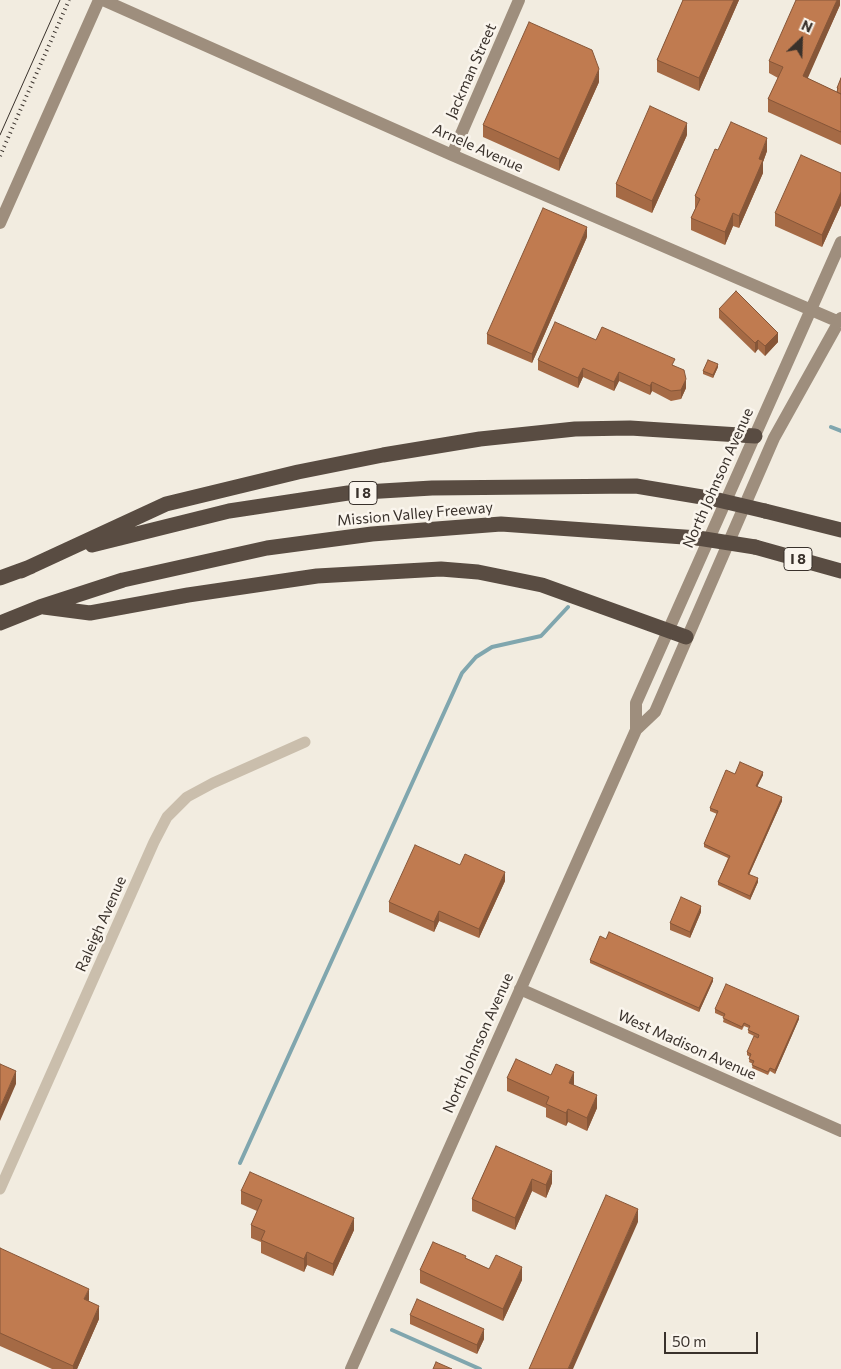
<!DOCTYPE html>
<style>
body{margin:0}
#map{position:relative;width:841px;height:1369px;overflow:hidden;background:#f2ece0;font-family:Commissioner,sans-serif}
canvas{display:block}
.north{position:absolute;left:776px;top:15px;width:50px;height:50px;-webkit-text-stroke:4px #faf5ed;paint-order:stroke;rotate:24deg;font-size:14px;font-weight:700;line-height:20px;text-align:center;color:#39312b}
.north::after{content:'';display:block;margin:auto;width:18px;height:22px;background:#39312b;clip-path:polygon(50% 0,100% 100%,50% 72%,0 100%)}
.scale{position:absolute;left:664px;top:1332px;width:94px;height:22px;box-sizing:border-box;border:2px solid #39312b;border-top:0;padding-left:6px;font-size:15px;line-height:18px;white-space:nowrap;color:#39312b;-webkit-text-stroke:4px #faf5ed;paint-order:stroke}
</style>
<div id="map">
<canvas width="841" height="1369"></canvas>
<div class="north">N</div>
<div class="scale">50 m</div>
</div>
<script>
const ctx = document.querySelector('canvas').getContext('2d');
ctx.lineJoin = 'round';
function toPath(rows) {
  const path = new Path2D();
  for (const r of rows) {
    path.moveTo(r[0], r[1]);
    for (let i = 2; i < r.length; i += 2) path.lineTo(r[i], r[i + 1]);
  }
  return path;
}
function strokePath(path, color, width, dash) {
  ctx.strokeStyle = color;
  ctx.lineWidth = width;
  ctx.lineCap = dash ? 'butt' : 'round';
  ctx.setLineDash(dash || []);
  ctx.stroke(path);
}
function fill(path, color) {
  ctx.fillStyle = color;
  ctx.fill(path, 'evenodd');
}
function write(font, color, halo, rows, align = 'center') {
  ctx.font = font + ' Commissioner,sans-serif';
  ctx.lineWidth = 5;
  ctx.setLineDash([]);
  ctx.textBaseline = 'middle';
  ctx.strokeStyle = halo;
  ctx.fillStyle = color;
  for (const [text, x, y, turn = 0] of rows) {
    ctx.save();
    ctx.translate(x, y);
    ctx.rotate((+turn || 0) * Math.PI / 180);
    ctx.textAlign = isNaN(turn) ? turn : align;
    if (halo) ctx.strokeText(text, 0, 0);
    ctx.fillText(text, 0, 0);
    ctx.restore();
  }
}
strokePath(toPath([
 [831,427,841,431],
 [240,1163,462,673,476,657,492,647,541,636,568,607],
 [392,1330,480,1369]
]), '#80a6ae', 4);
strokePath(toPath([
 [0,1189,154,842,167,817,187,797,213,783,305,742]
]), '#cabeac', 11);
strokePath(toPath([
 [103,0,452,155,839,322],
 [452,155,519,0],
 [0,223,99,0],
 [636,730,655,712,774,438,841,318],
 [520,989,841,1131],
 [351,1369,636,730,636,703,841,242]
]), '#9e8e7d', 12);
strokePath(toPath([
 [765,511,841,530],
 [92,545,229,511,348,493,432,488,636,486,714,499],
 [755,547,841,571],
 [21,571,166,504,298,472,383,455,480,439,575,429,630,428,755,436],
 [0,578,30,567],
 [44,607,90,613,188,595,317,576,441,569,478,572,542,585,686,637],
 [0,623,40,607,123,580,267,548,372,534,501,524,698,538]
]), '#594c42', 15);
strokePath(toPath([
 [0,135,60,0]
]), '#39312b', 1);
strokePath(toPath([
 [0,156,69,0]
]), '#39312b', 4, [1, 4]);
strokePath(toPath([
 [714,499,765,511],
 [698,538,755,547]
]), '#594c42', 15);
fill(toPath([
 [683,0,739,0,699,91,657,72,657,60],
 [840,0,840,5,807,78,837,92,837,88,841,78,841,145,768,112,768,99,778,78,769,73,769,61],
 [599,82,559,171,483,137,483,125],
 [687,135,652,213,616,197,616,184],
 [718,150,767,151,763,162,763,173,739,228,733,226,725,245,691,230,691,218,695,209,695,196],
 [841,173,841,205,822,247,775,226,775,213],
 [587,237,532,363,487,344,487,334],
 [719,309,778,342,765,356,758,349,755,353,719,318],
 [596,340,675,366,686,388,681,399,671,401,652,391,650,395,619,381,614,391,583,377,578,388,538,370,538,360],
 [718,367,713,378,703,374,703,371],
 [735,774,763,775,757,787,782,801,749,875,758,882,750,900,718,885,718,882,728,858,704,847,704,844,717,814,710,811,710,808],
 [460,865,505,881,479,938,439,921,434,932,389,912,389,902],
 [701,912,690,938,670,930,670,923],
 [606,939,713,981,699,1012,590,963,590,960],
 [715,1009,799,1019,775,1074,770,1071,768,1075,752,1068,753,1064,749,1062,750,1057,747,1055,747,1052,758,1038,748,1033,749,1028,744,1026,742,1030,723,1022,724,1017,715,1013],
 [551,1075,574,1084,574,1085,597,1108,587,1131,568,1122,566,1126,546,1117,546,1108,507,1091,507,1078],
 [496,1146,552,1183,546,1198,532,1191,515,1230,472,1211,472,1199],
 [241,1191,354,1230,333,1276,307,1265,304,1272,261,1253,261,1242,251,1238,251,1225,257,1211,241,1204],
 [0,1248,89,1301,99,1319,77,1369,52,1369,0,1346],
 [466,1258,489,1269,522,1280,503,1321,420,1283,420,1270],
 [410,1315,484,1339,477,1354,410,1324]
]), '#a56a45');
fill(toPath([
 [734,0,739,0,699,91,699,78],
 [837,0,840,0,840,5,803,89,803,76],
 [599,69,599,82,559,171,559,159],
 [687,123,687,135,652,213,652,201],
 [767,138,767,151,763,162,763,173,739,228,739,216,759,159],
 [841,192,841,205,822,247,822,235],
 [733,213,733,226,725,245,725,232],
 [587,227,587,237,532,363,532,354],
 [778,333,778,342,765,356,765,346],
 [758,340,758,349,755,353,755,343],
 [718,364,718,367,713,378,713,375],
 [583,368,583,377,578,388,578,378],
 [619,372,619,381,614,391,614,382],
 [686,379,686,388,681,399,681,390],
 [652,382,652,391,650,395,650,386],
 [763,772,763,775,756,789,756,786],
 [782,797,782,801,748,877,748,874],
 [505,872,505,881,479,938,479,929],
 [758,878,758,882,750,900,750,896],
 [701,906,701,912,690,938,690,932],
 [439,911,439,921,434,932,434,922],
 [713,978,713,981,699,1012,699,1008],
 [799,1016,799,1019,775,1074,775,1070],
 [16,1071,16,1084,0,1121,0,1108],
 [574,1072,574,1084,569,1095,569,1083],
 [597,1095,597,1108,587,1131,587,1118],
 [568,1109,568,1122,566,1126,566,1113],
 [552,1171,552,1183,546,1198,546,1185],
 [532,1179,532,1191,515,1230,515,1218],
 [638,1209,638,1222,573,1369,568,1369],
 [354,1218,354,1230,333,1276,333,1264],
 [307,1252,307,1265,304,1272,304,1259],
 [522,1267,522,1280,503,1321,503,1309],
 [89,1289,89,1301,84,1299],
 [99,1306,99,1319,77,1369,73,1369,73,1366],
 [484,1329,484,1339,477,1354,477,1345]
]), '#865638');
const building = toPath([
 [683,0,734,0,699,78,657,60,683,0],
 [796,0,837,0,803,76,841,94,841,132,768,99,783,67,769,61,796,0],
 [529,22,592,50,599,69,559,159,483,125,529,22],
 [841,78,841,94,837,92,838,88,837,88,841,78],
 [650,106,687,123,652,201,616,184,650,106],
 [731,122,767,138,759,159,763,160,739,216,733,213,725,232,691,218,700,199,695,196,715,149,718,150,731,122],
 [801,155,841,173,841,192,822,235,775,213,801,155],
 [543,208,587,227,532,354,487,334,543,208],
 [736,291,778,333,765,346,758,340,755,343,719,309,736,291],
 [555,322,596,340,602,327,675,359,672,365,684,370,686,379,681,390,671,391,652,382,650,386,619,372,614,382,583,368,578,378,538,360,555,322],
 [708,360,718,364,713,375,703,371,708,360],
 [740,762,763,772,756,786,782,797,748,874,758,878,750,896,718,882,730,856,704,844,718,811,710,808,726,770,735,774,740,762],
 [415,845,460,865,465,854,505,872,479,929,439,911,434,922,389,902,415,845],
 [681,897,701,906,690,932,670,923,681,897],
 [609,932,713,978,699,1008,590,960,600,936,606,939,609,932],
 [726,984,799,1016,775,1070,770,1068,768,1072,752,1065,754,1061,749,1059,751,1054,747,1052,754,1036,758,1038,759,1035,748,1030,750,1026,744,1023,742,1027,723,1018,725,1014,715,1009,726,984],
 [516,1059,551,1075,556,1064,574,1072,569,1083,597,1095,587,1118,568,1109,566,1113,546,1104,549,1097,507,1078,516,1059],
 [0,1064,16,1071,0,1108,0,1064],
 [496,1146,552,1171,546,1185,532,1179,515,1218,472,1199,496,1146],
 [250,1172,354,1218,333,1264,307,1252,304,1259,261,1240,265,1231,251,1225,262,1200,241,1191,250,1172],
 [606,1195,638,1209,568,1369,529,1369,606,1195],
 [433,1242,466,1256,465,1258,489,1269,496,1255,522,1267,503,1309,420,1270,433,1242],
 [0,1248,89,1289,84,1299,99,1306,73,1366,0,1333,0,1248],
 [417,1299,484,1329,477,1345,410,1315,417,1299],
 [436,1362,452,1369,433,1369,436,1362]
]);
fill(building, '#c07b50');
strokePath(building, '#865638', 1);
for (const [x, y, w] of [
 [363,493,28],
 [798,559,28]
]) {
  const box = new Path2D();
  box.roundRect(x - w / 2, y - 11.5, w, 23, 4);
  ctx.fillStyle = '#faf5ed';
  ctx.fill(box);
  strokePath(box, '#39312b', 1);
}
write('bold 14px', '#39312b', null, [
 ["I 8",363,493],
 ["I 8",798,559]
]);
write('15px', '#39312b', '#faf5ed', [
 ["Jackman Street",471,71,-66],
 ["Arnele Avenue",478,148,24],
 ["North Johnson Avenue",718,478,-66],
 ["Mission Valley Freeway",415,514,-5],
 ["Raleigh Avenue",101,924,-66],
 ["North Johnson Avenue",478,1043,-66],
 ["West Madison Avenue",687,1045,24]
]);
</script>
